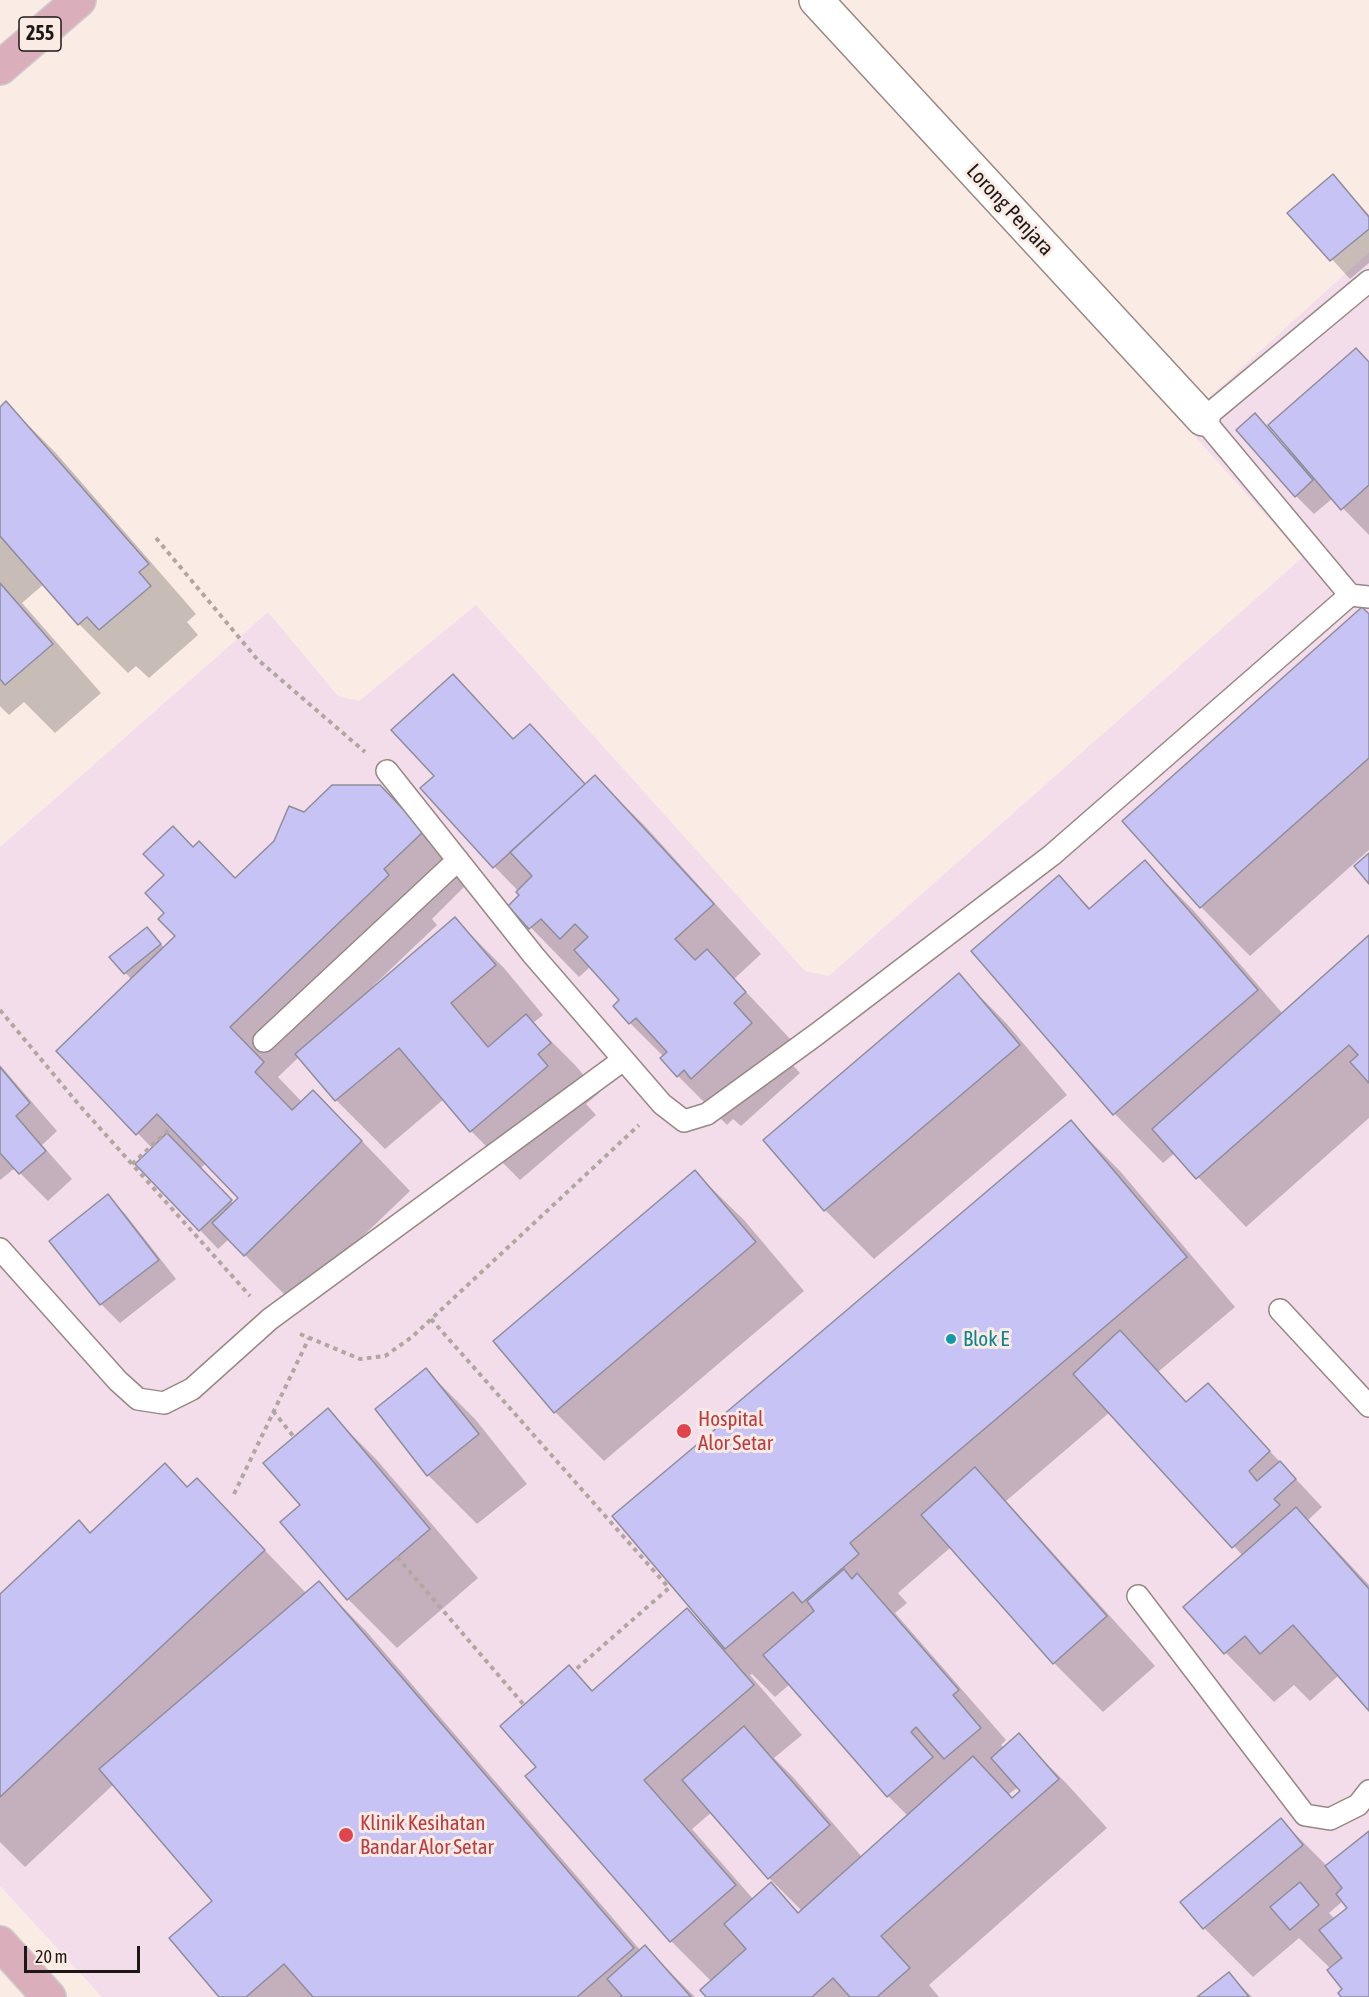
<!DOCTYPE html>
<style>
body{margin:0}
#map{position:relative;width:1369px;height:1997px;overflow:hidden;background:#fbebe5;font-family:"Asap Condensed",sans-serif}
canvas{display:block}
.scale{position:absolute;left:24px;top:1946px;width:116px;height:27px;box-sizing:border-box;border:3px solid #1d1816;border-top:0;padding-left:8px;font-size:18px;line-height:21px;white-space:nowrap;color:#1d1816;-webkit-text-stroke:4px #fbebe5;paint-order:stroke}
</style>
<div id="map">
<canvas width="1369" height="1997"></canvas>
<div class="scale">20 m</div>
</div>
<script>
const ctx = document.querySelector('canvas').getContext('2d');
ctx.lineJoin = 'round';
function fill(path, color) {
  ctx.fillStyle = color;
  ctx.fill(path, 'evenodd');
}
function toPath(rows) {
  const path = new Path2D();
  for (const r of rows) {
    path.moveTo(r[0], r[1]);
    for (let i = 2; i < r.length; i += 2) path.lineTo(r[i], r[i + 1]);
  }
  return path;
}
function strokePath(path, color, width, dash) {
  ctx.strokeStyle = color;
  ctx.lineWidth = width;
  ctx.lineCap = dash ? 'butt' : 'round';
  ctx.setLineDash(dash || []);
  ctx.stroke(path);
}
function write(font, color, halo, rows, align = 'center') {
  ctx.font = font + ' "Asap Condensed",sans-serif';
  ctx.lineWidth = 6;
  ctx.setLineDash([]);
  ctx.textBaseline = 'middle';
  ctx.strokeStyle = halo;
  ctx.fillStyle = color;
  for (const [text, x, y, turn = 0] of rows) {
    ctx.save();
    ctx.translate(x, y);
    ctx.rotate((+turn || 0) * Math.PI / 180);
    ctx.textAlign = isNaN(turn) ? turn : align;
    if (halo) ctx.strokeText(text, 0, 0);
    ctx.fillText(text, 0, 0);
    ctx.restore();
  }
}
fill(toPath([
 [1369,252,1369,1997,102,1997,0,1886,0,847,268,612,338,696,359,701,476,605,805,971,829,976,1303,557,1182,422]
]), '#f4ddeb');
fill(toPath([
 [1333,176,1369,215,1369,263,1350,279,1290,213],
 [1369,363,1369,535,1333,498,1314,514,1296,496,1255,415,1288,450],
 [6,403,55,452,196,614,187,622,198,635,149,678,136,666,128,673,79,624,44,584,22,603,101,693,55,733,24,702,9,715,0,706,0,409],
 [1369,615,1369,850,1250,956,1201,907],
 [453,676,514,740,530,726,586,785,595,777,644,825,761,954,734,979,793,1042,781,1052,800,1073,741,1126,733,1119,727,1125,678,1076,662,1058,664,1057,630,1023,621,1000,590,967,579,977,510,906,522,895,494,866,436,776],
 [379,786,471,880,432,919,437,925,373,986,374,988,455,919,504,968,543,1015,533,1023,575,1065,599,1093,586,1104,596,1115,520,1180,471,1131,444,1099,385,1149,336,1100,299,1057,278,1077,302,1102,362,1141,410,1191,293,1303,229,1239,218,1249,200,1230,153,1149,58,1051,132,980,111,957,156,938,165,949,177,936,167,913,194,849,236,880,305,814],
 [206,1163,240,1198,234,1204,200,1169],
 [1145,862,1194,911,1283,1014,1369,937,1369,1118,1246,1227,1175,1153,1163,1163,1115,1114,973,951,1059,877,1091,909],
 [959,975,1007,1024,1067,1095,874,1259,825,1210,765,1140],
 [0,1065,57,1131,42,1145,72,1179,48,1201,15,1168,0,1180],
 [1071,1122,1120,1171,1235,1307,1158,1372,1187,1403,1208,1385,1322,1507,1308,1520,1369,1585,1369,1709,1339,1675,1310,1701,1294,1685,1274,1702,1226,1653,1185,1607,1243,1556,1110,1412,1006,1501,1155,1666,1103,1712,1054,1663,951,1547,898,1593,907,1603,895,1613,1006,1740,1001,1745,1004,1748,1018,1735,1067,1784,1107,1828,929,1985,939,1997,708,1997,712,1982,671,1941,538,1767,569,1667,593,1691,687,1610,713,1636,715,1635],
 [752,1674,775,1697,790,1684,888,1796,908,1816,862,1857,793,1777,774,1758,802,1735,750,1675],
 [1018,1787,1022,1791,1014,1799,1009,1794],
 [712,1812,769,1878,802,1911,799,1913,771,1884,754,1900,692,1829],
 [695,1172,744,1220,804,1291,604,1461,555,1412],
 [108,1196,126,1215,176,1279,120,1323,101,1304,51,1241],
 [426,1370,475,1419,527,1484,477,1524,428,1475],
 [327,1410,376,1459,478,1578,397,1648,348,1599,282,1522,302,1505],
 [165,1465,188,1488,197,1480,306,1593,319,1583,367,1632,641,1951,645,1947,695,1997,221,1997,214,1901,114,1784,25,1867,0,1842,0,1596,91,1534],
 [1281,1820,1327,1866,1369,1832,1369,1997,1343,1997,1344,1990,1331,1969,1299,1938,1253,1977,1204,1928,1182,1903],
 [1343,1901,1349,1908,1335,1919,1329,1913],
 [1229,1974,1252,1997,1199,1997]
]), '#0003');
const building = toPath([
 [1333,174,1369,217,1369,229,1330,261,1287,213,1333,174],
 [1356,348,1369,362,1369,485,1341,510,1268,425,1356,348],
 [6,401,149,564,139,572,151,586,99,630,87,617,78,625,0,536,0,407,6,401],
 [1255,413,1313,480,1295,497,1236,430,1255,413],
 [0,583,53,644,5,685,0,679,0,583],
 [1362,607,1369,614,1369,758,1200,908,1122,821,1362,607],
 [453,674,513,739,530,724,585,784,493,868,420,788,434,776,391,730,453,674],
 [595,775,714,904,675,939,695,960,707,949,746,992,734,1003,752,1023,691,1079,684,1070,677,1077,660,1058,667,1052,636,1018,629,1024,613,1006,619,1000,574,950,588,937,575,924,560,939,541,919,529,929,508,906,519,895,516,892,532,876,510,852,595,775],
 [332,785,380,785,424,831,384,869,389,875,230,1027,264,1062,255,1072,292,1110,313,1090,362,1141,244,1256,212,1223,238,1198,157,1114,136,1135,56,1051,175,936,158,919,164,913,145,893,164,875,143,854,173,826,193,847,199,841,235,878,274,841,289,806,304,812,332,785],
 [1369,853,1369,884,1354,866,1369,853],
 [1145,860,1258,990,1113,1115,971,951,1059,875,1089,909,1145,860],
 [455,917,496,965,451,1003,488,1047,526,1014,551,1043,538,1054,548,1066,470,1132,399,1048,335,1101,295,1054,455,917],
 [147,927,161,944,124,974,109,957,147,927],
 [1369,935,1369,1083,1350,1062,1358,1055,1349,1045,1196,1179,1152,1129,1369,935],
 [959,973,1020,1045,824,1211,763,1140,959,973],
 [0,1067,30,1103,16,1116,46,1151,19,1174,0,1153,0,1067],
 [1071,1120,1187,1257,850,1543,859,1554,802,1603,793,1592,725,1649,612,1516,719,1426,716,1421,1071,1120],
 [167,1133,232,1200,199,1231,135,1164,167,1133],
 [695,1170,756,1242,554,1413,493,1341,695,1170],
 [108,1194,159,1260,100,1305,49,1241,108,1194],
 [1120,1330,1186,1402,1208,1383,1270,1451,1249,1471,1257,1481,1280,1461,1296,1479,1274,1499,1280,1505,1232,1548,1073,1374,1120,1330],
 [426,1368,479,1434,427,1476,375,1409,426,1368],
 [328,1408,430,1529,347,1600,280,1522,300,1505,263,1463,328,1408],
 [165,1463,187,1487,197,1478,265,1550,0,1797,0,1594,79,1520,90,1533,165,1463],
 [975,1467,1107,1616,1053,1664,921,1515,975,1467],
 [1296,1507,1369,1589,1369,1711,1293,1625,1260,1654,1245,1636,1224,1654,1183,1607,1296,1507],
 [844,1569,852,1579,857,1573,959,1690,953,1695,981,1728,944,1759,916,1727,911,1732,933,1757,887,1797,763,1655,814,1611,807,1601,844,1569],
 [319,1581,634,1948,577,1997,313,1997,284,1964,246,1997,219,1997,169,1938,212,1901,99,1769,319,1581],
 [687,1608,754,1685,644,1780,736,1885,670,1942,525,1776,536,1767,500,1726,569,1665,592,1691,687,1608],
 [744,1726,830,1825,768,1879,682,1780,744,1726],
 [1019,1733,1059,1779,881,1936,910,1968,877,1997,850,1997,833,1978,812,1997,706,1997,700,1990,746,1949,724,1924,771,1882,798,1913,973,1756,1012,1798,1020,1791,991,1758,1019,1733],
 [1281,1818,1303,1845,1203,1929,1180,1902,1281,1818],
 [1369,1831,1369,1997,1341,1997,1338,1993,1342,1989,1327,1970,1342,1958,1319,1930,1347,1908,1336,1894,1342,1888,1325,1866,1369,1831],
 [1300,1882,1319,1905,1290,1930,1270,1907,1300,1882],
 [645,1945,691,1997,620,1997,622,1996,607,1979,645,1945],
 [1229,1972,1249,1997,1197,1997,1229,1972]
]);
fill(building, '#c7c3f5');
strokePath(building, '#8e8d9a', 1.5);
const lane = toPath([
 [1369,281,1203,419,1350,595,1369,597],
 [387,771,534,956,662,1104,684,1121,707,1114,817,1034,1052,855,1350,595],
 [264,1041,458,860],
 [0,1249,118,1381,138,1399,164,1403,192,1389,270,1319,623,1060],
 [1280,1310,1369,1406],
 [1138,1596,1305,1815,1330,1819,1358,1805,1369,1791]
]);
const street = toPath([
 [816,0,1203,419]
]);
const primary = toPath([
 [0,68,79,0],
 [0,1943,49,1997]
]);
strokePath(lane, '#988883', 24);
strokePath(street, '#988883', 36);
strokePath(primary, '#cdcccc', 36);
strokePath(toPath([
 [156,538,257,659,365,752],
 [0,1010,80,1106,250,1296],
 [132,1164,171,1128],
 [431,1319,669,1588,574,1671],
 [300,1334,360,1359,385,1356,412,1337,639,1125],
 [273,1411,294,1437],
 [234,1494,309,1338],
 [397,1557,524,1705]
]), '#b2a6a1', 4, [4.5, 4.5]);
strokePath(lane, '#fff', 21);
strokePath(street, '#fff', 33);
strokePath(primary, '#daafbb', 33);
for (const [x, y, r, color] of [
 [951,1339,6,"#0f9aa8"],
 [684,1431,8,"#e0444e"],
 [346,1835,8,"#e0444e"]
]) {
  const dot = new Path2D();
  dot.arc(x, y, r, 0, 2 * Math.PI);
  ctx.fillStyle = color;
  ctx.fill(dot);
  strokePath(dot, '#fbebe5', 2);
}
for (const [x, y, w] of [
 [40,34,42]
]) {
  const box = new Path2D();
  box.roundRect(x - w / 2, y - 17, w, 34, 4.5);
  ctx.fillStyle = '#fbebe5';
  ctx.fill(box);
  strokePath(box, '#1d1816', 1.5);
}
write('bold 20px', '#1d1816', null, [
 ["255",40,34]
]);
write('21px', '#1d1816', '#fbebe5', [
 ["Lorong Penjara",1010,210,47]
]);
write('21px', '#0d838f', '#fbebe5', [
 ["Blok E",963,1339]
], 'left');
write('21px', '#be3a42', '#fbebe5', [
 ["Hospital",698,1419],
 ["Alor Setar",698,1443],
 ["Klinik Kesihatan",360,1823],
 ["Bandar Alor Setar",360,1847]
], 'left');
</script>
